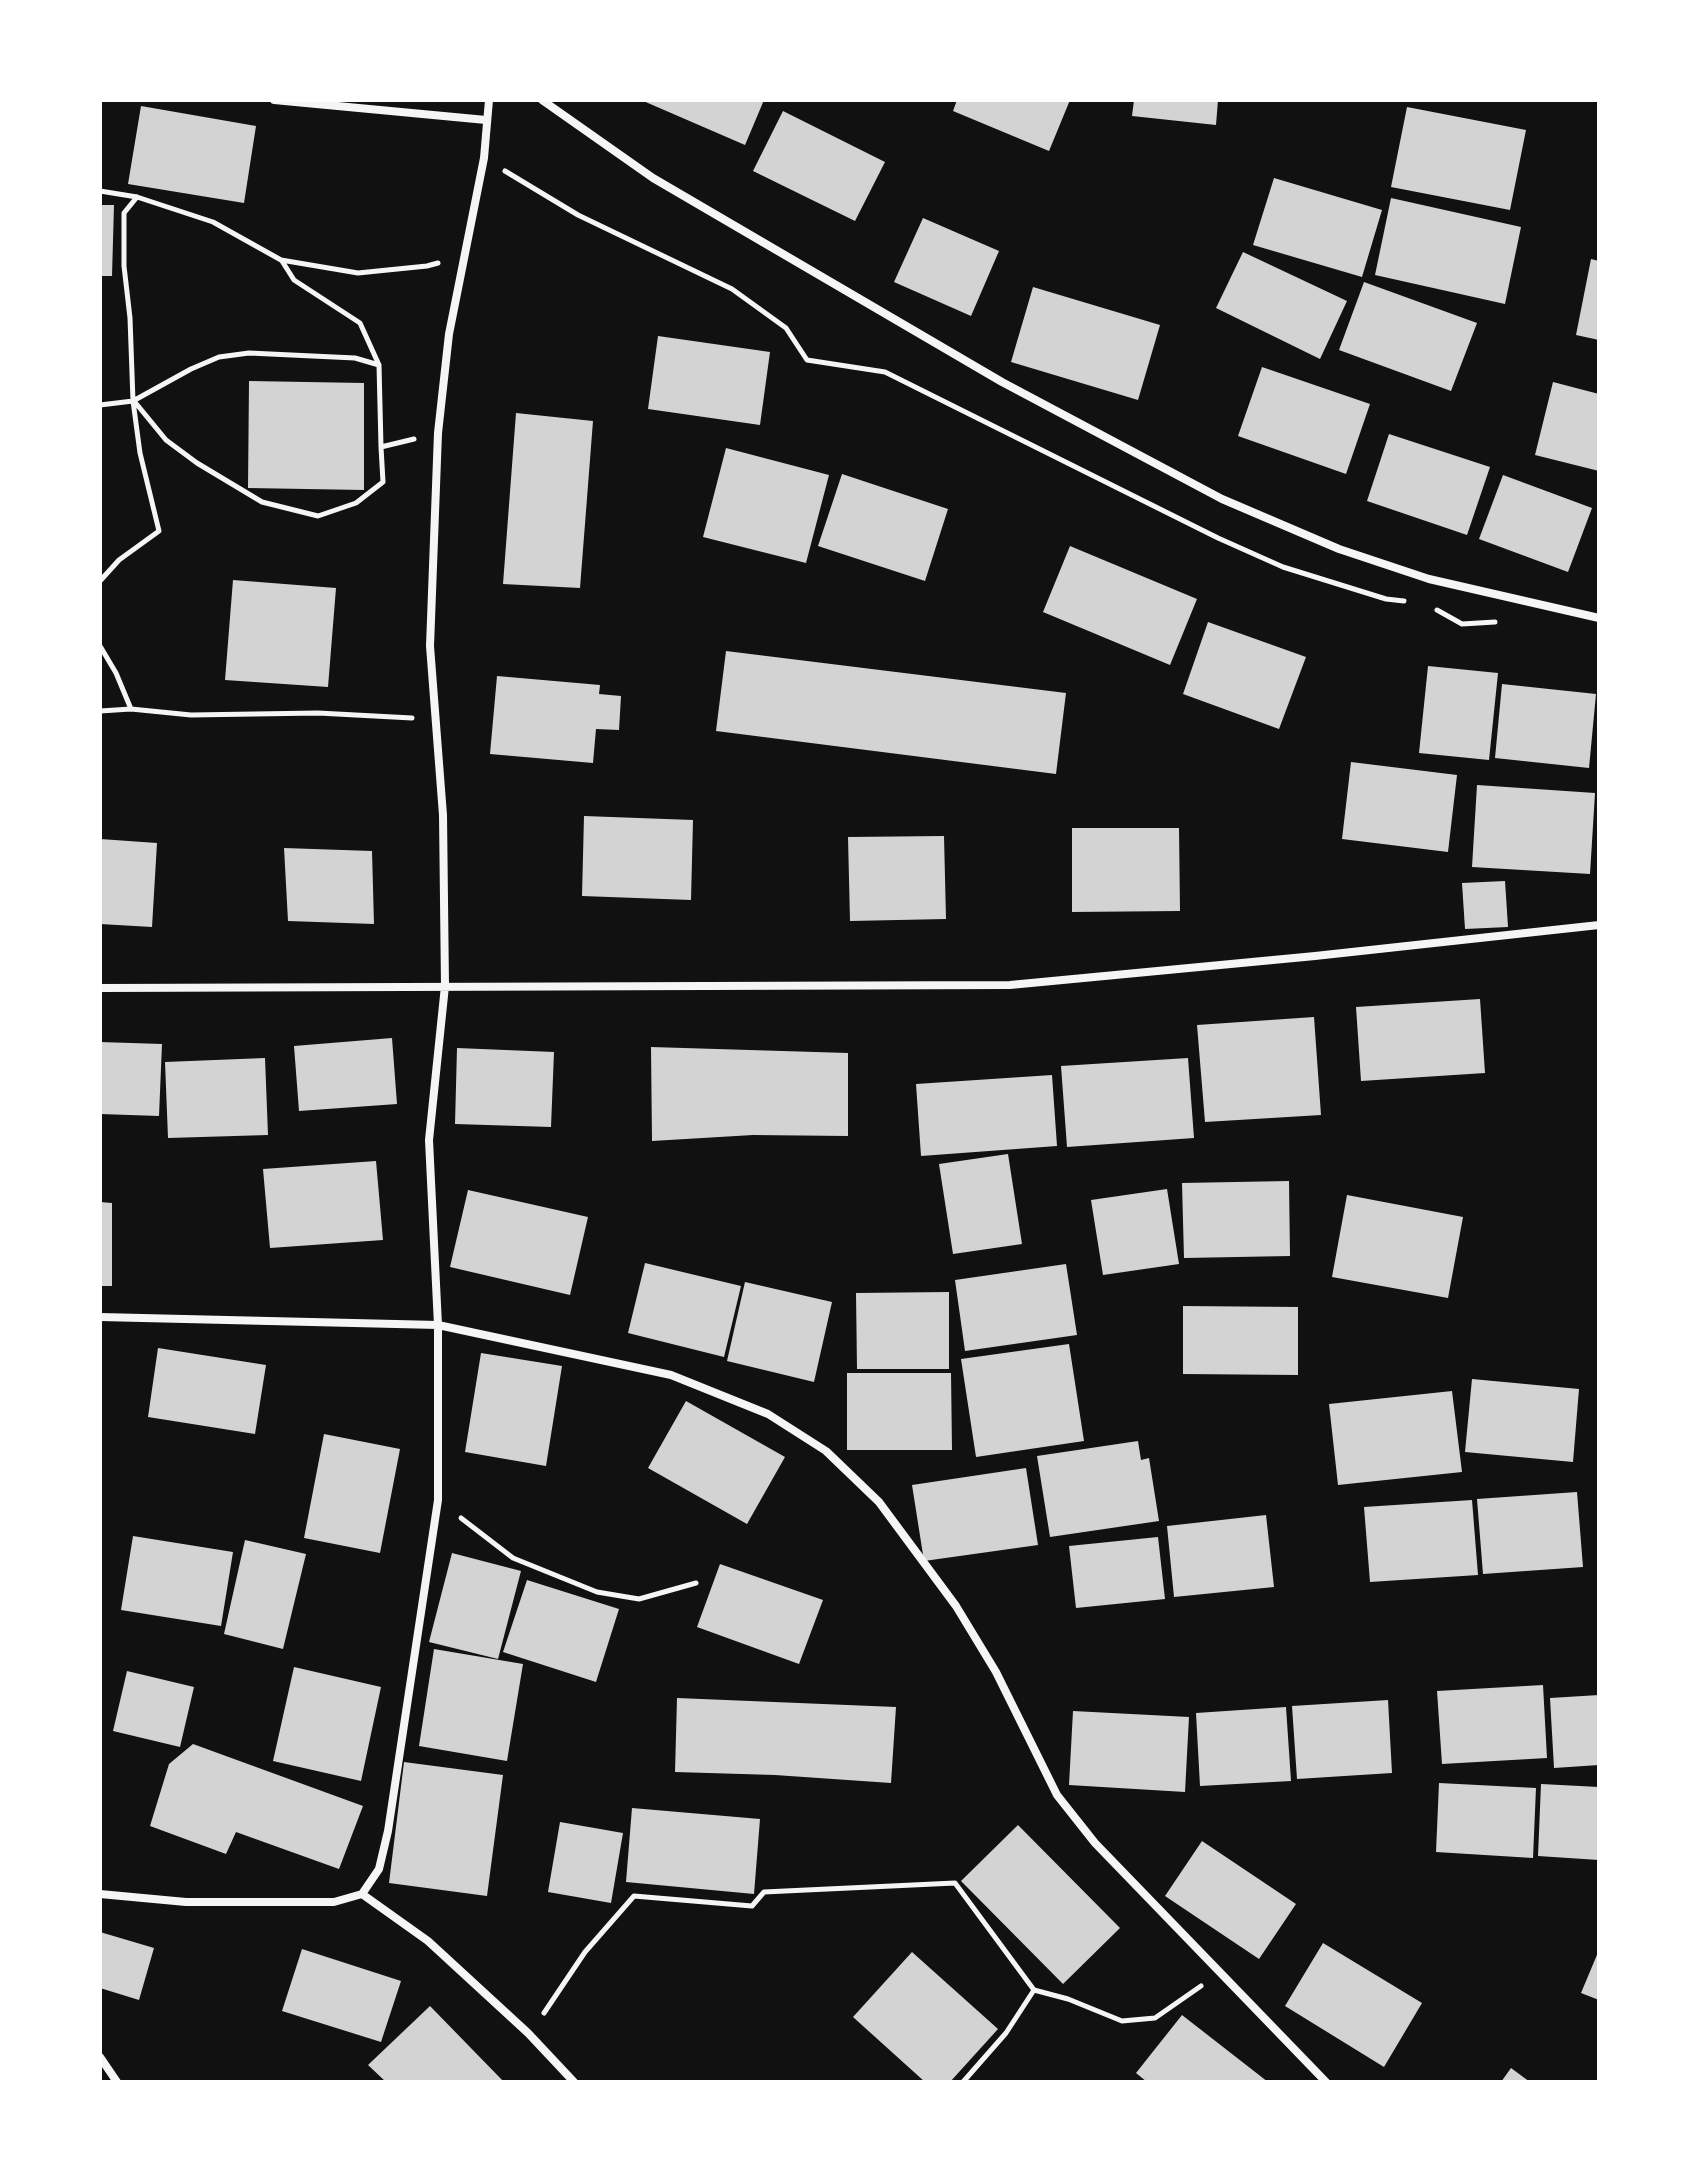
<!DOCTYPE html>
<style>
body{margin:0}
#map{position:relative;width:1699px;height:2182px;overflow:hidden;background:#111;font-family:Helvetica,sans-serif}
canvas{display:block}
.frame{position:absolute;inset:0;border:102px solid #fff;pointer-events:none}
</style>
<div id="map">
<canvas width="1699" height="2182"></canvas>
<div class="frame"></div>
</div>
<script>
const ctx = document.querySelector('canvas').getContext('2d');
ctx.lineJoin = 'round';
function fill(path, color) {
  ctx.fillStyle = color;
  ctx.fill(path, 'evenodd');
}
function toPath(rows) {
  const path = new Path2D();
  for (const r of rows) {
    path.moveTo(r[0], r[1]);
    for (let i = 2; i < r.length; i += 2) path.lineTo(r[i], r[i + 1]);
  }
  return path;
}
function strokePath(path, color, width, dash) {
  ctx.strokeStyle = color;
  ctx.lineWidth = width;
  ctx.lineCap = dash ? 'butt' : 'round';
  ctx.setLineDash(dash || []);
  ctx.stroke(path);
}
fill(toPath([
 [641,100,764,100,745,145],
 [957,100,1070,100,1049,151,953,111],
 [1134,100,1218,100,1216,125,1132,116],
 [141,106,256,126,244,203,128,184],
 [1407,107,1526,130,1510,210,1391,187],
 [783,111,885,162,855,221,753,171],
 [1274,178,1382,210,1362,277,1253,245],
 [1391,198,1521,227,1505,304,1375,275],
 [100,205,114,205,112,276,100,276],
 [923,218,999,251,971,316,894,282],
 [1243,252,1347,301,1320,359,1216,308],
 [1591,259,1599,261,1599,340,1576,335],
 [1364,282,1477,323,1451,391,1339,350],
 [1033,287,1160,325,1138,400,1011,362],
 [658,336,770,352,760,425,648,409],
 [1262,367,1370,404,1346,474,1238,436],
 [249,381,364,383,364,490,248,488],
 [1553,382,1599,394,1599,471,1535,455],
 [516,413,593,421,580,588,503,584],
 [1389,434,1490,467,1467,535,1367,501],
 [726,448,829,475,806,563,703,537],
 [842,474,948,509,925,581,818,546],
 [1503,475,1592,508,1568,572,1479,539],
 [1070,546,1197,599,1170,665,1043,612],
 [233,580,336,588,328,687,225,680],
 [1208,622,1306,657,1279,729,1183,694],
 [726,651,1066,693,1056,774,716,731],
 [1428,666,1498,673,1489,760,1419,753],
 [497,676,600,685,599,694,621,696,619,730,596,729,593,763,490,754],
 [1502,684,1596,694,1589,768,1495,758],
 [1351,762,1457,775,1448,852,1342,839],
 [1477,785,1595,793,1590,874,1472,867],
 [584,816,693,820,691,900,582,896],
 [1072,828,1179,828,1180,911,1072,912],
 [944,836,946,919,850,921,848,837],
 [100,839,157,843,152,927,100,924],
 [284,848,372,851,374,924,288,921],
 [1505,881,1508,927,1465,929,1462,883],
 [1480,999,1485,1073,1361,1081,1356,1007],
 [1314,1017,1321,1115,1205,1122,1197,1025],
 [392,1038,397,1104,299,1111,294,1046],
 [100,1042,162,1044,159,1116,100,1114],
 [651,1047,848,1053,848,1136,753,1135,652,1141],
 [457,1048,554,1052,551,1127,455,1124],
 [265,1058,268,1135,168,1138,165,1062],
 [1188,1058,1194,1138,1067,1147,1061,1066],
 [1052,1075,1057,1146,921,1156,916,1084],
 [1008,1154,1022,1244,953,1254,939,1164],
 [376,1161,383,1240,270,1248,263,1169],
 [1289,1181,1290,1256,1184,1258,1182,1183],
 [1167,1189,1179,1264,1103,1275,1091,1200],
 [468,1190,588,1217,570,1295,450,1267],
 [1347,1195,1463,1217,1448,1298,1332,1277],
 [100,1202,112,1203,112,1286,100,1286],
 [645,1263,741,1286,724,1357,628,1333],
 [1066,1264,1077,1335,965,1351,955,1280],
 [745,1282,832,1302,814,1382,727,1361],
 [949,1292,949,1369,857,1369,856,1293],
 [1183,1306,1298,1307,1298,1375,1183,1374],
 [1069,1344,1084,1441,976,1457,961,1359],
 [158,1348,266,1365,255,1434,148,1417],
 [481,1353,562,1366,546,1466,465,1452],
 [847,1373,951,1373,952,1450,847,1450],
 [1472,1379,1579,1389,1573,1462,1465,1452],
 [1452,1391,1462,1472,1338,1485,1329,1404],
 [686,1401,785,1457,747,1524,648,1468],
 [324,1434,400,1449,380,1553,304,1538],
 [1138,1441,1141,1460,1149,1458,1159,1521,1050,1537,1037,1456],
 [1026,1468,1038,1545,924,1561,912,1485],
 [1577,1492,1583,1567,1483,1574,1477,1499],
 [1472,1500,1478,1575,1370,1582,1364,1507],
 [1266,1515,1274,1587,1174,1597,1167,1526],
 [133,1536,233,1552,221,1626,121,1610],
 [1158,1537,1165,1599,1076,1608,1069,1546],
 [245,1540,306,1554,283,1649,224,1634],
 [452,1553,521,1571,498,1659,429,1642],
 [720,1564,823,1600,799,1664,697,1627],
 [527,1580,619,1609,596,1682,503,1652],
 [434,1649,523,1664,507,1761,419,1746],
 [294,1667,381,1687,361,1781,273,1761],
 [127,1671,194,1687,180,1747,113,1731],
 [1543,1685,1547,1758,1442,1764,1437,1691],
 [1599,1695,1599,1765,1554,1768,1550,1698],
 [677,1698,896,1707,891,1783,775,1775,675,1772],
 [1388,1700,1392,1773,1297,1779,1292,1706],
 [1286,1707,1291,1781,1200,1786,1196,1713],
 [1073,1711,1189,1717,1185,1792,1069,1785],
 [193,1744,363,1806,339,1869,236,1832,226,1854,150,1826,169,1764],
 [404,1762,503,1775,487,1896,389,1883],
 [1439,1783,1536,1788,1533,1858,1436,1852],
 [1541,1784,1599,1787,1599,1860,1538,1856],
 [632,1808,760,1819,754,1894,626,1882],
 [560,1822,623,1833,611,1903,548,1892],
 [1018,1825,1120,1928,1063,1984,961,1881],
 [1202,1841,1296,1904,1259,1959,1165,1896],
 [100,1932,154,1948,139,2000,100,1988],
 [1323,1943,1422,2003,1384,2067,1285,2006],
 [302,1949,401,1981,381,2042,282,2011],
 [1599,1950,1599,2000,1581,1993],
 [912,1952,998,2029,950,2082,925,2082,853,2017],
 [430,2006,504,2082,386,2082,368,2065],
 [1182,2015,1268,2082,1147,2082,1136,2073],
 [1511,2068,1530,2082,1501,2082]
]), '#d3d3d3');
strokePath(toPath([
 [505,171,578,215,732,289,786,328,807,360,885,372,1218,538,1283,567,1386,599,1404,601],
 [100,191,137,197,213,222,281,260,358,273,427,266,438,263],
 [282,261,294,280,360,323,379,365],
 [134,401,166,440,197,463,262,502,318,516,356,503,383,482,381,447],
 [100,405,133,401,191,369,219,357,249,353,355,358,379,365,381,447,414,439],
 [100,581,119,560,159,531,140,453,133,401,130,318,124,266,124,213,137,197],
 [1437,610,1462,624,1495,622],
 [100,646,116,673,131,709,100,711],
 [131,709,191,715,318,713,412,718],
 [461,1518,513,1558,597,1592,639,1599,696,1583],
 [544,2013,585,1952,634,1896,752,1906,764,1892,955,1883,1034,1990],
 [963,2082,1006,2033,1034,1990,1068,1999,1122,2021,1155,2018,1201,1986]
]), '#f5f5f5', 5);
strokePath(toPath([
 [274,100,486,120],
 [542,100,653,178,1002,382,1222,499,1339,549,1429,579,1599,618],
 [100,988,1010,985,1315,956,1599,925],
 [100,1317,438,1325,671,1375,768,1414,826,1451,879,1502,956,1606,996,1672,1057,1795,1095,1843,1326,2082],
 [100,1894,186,1902,334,1902,362,1894,379,1869,388,1831,438,1500,438,1325,429,1140,445,986,443,815,430,646,438,433,449,334,484,158,489,100],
 [362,1894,428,1941,528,2033,574,2082],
 [100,2057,117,2082]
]), '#f5f5f5', 8);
</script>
